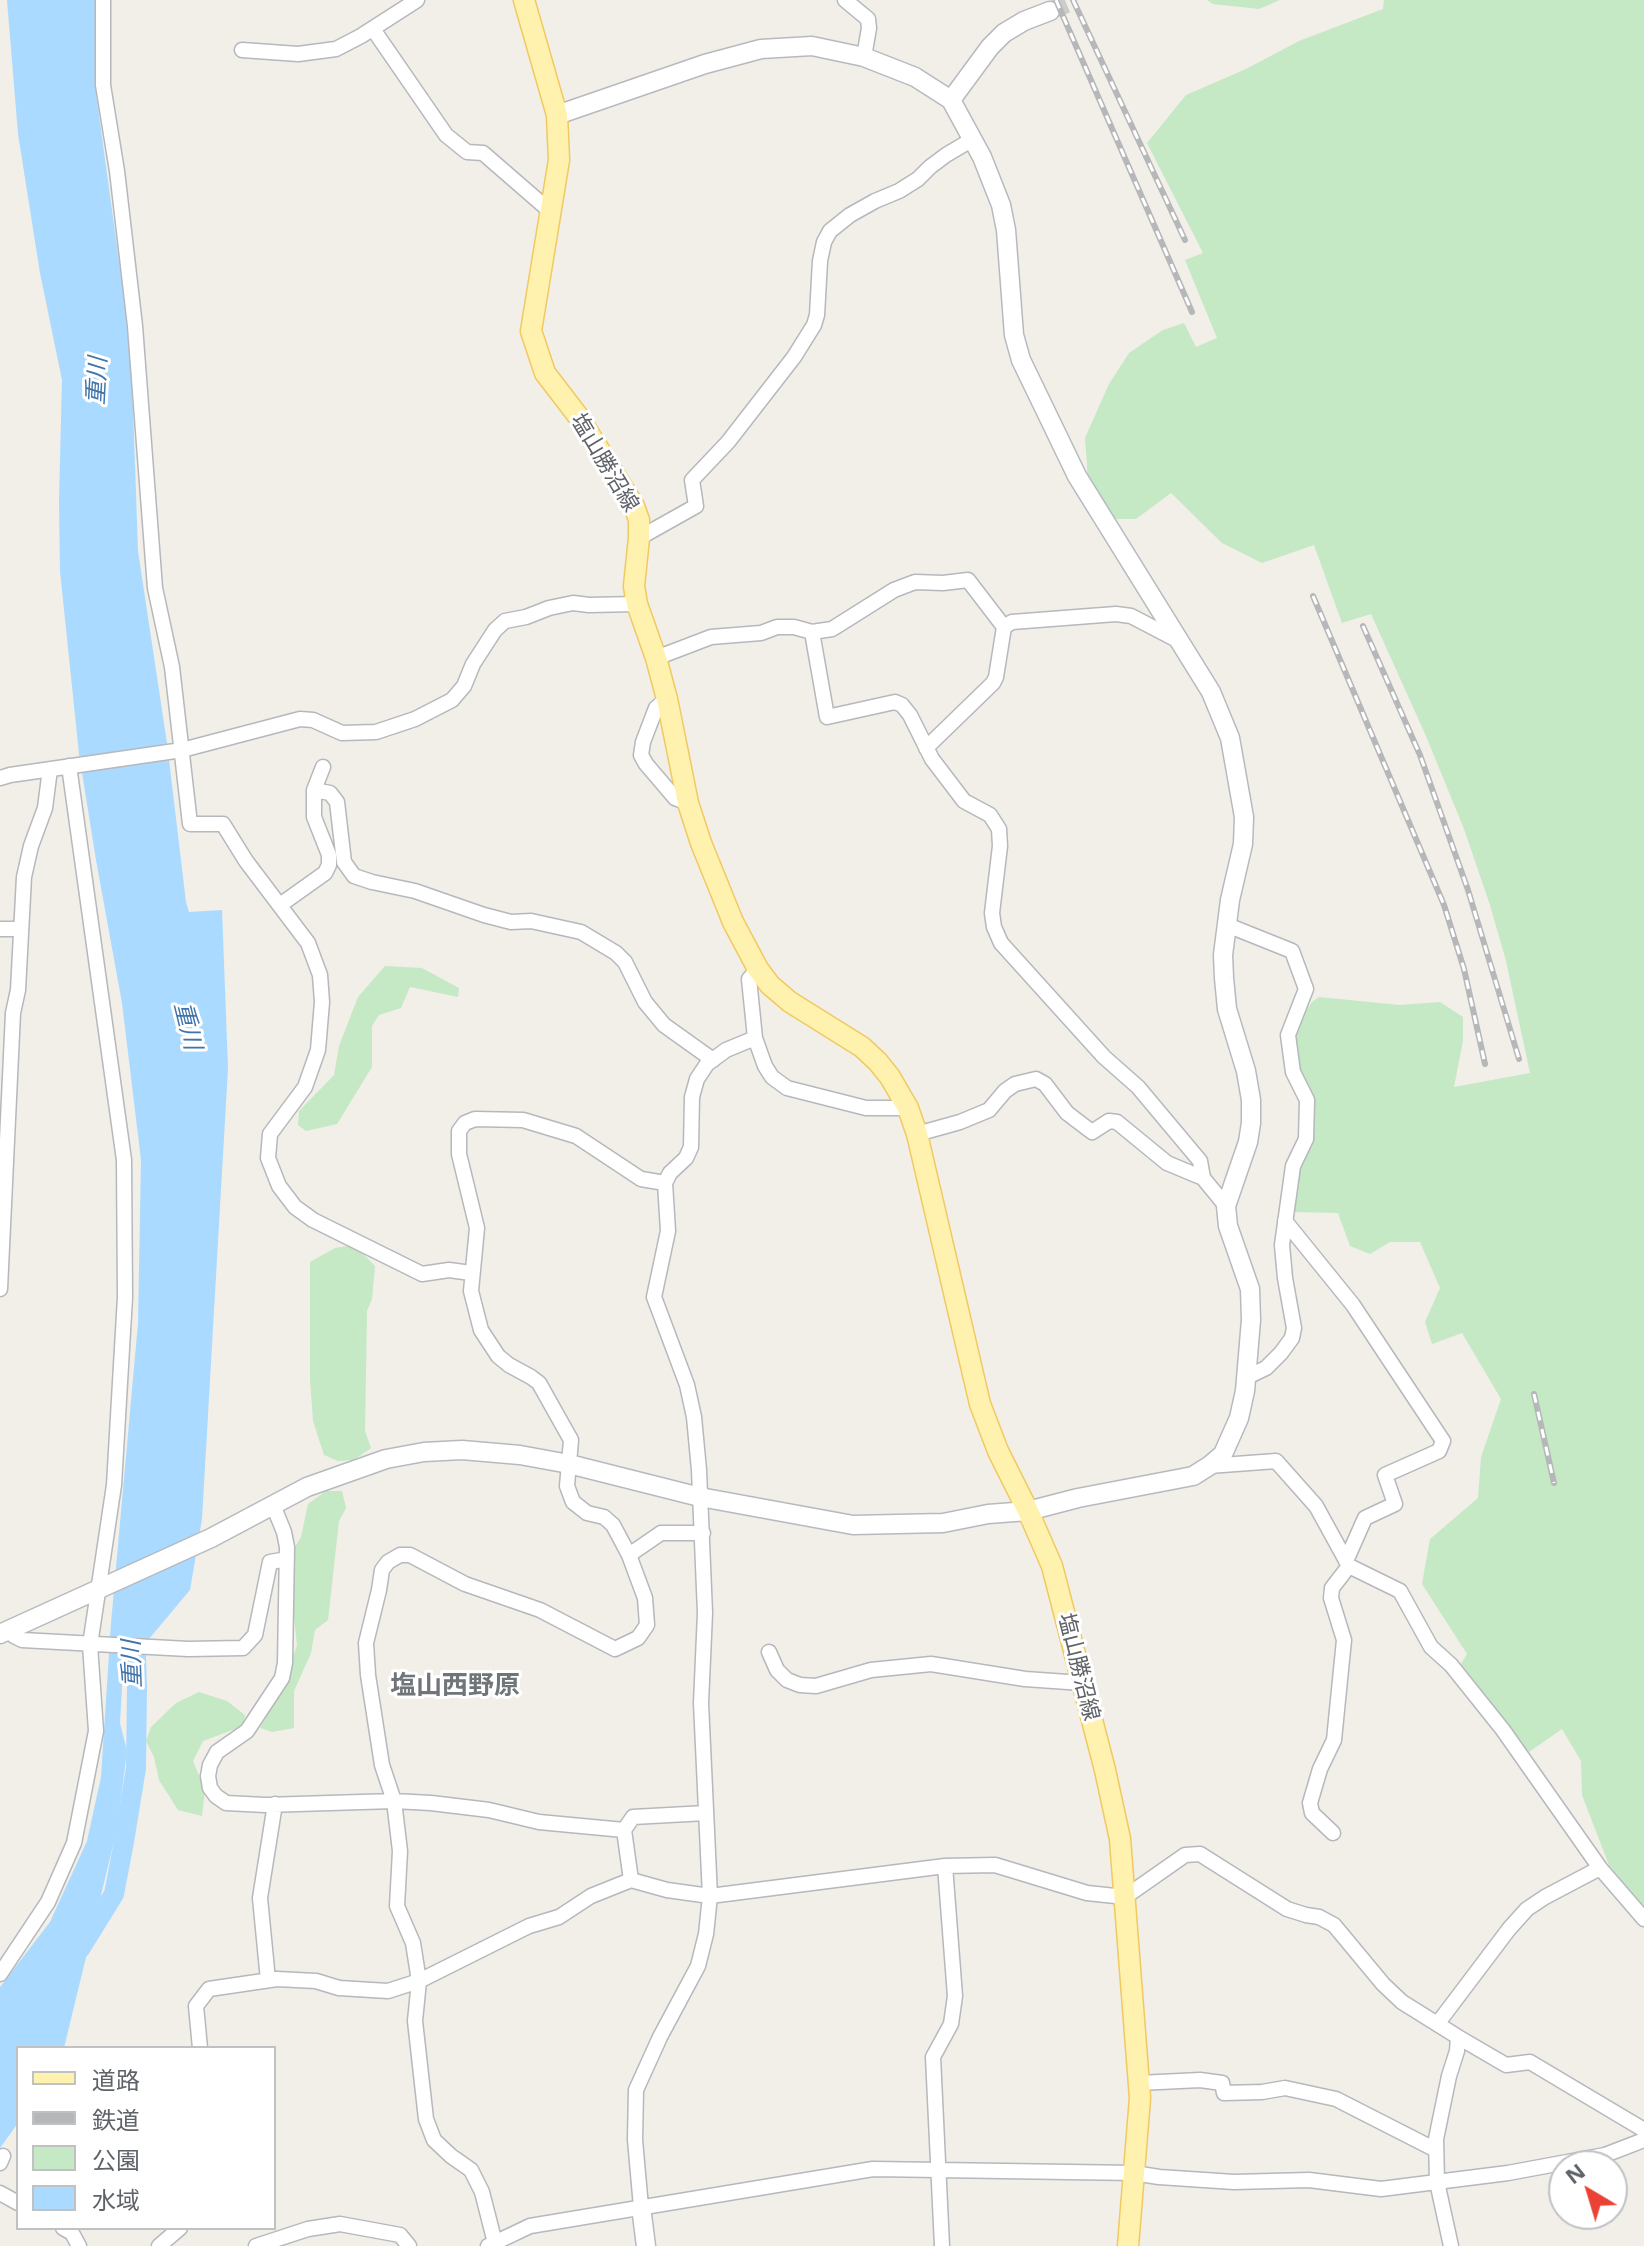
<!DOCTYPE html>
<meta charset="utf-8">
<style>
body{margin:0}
#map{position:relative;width:1644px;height:2246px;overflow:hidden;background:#f1efe8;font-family:"Noto Sans","Noto Sans JP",sans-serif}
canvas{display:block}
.legend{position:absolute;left:16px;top:2046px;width:260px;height:184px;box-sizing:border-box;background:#fff;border:2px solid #bfc1c3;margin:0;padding:10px 14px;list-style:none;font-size:24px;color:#5f6368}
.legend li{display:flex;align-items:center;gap:16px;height:40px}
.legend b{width:40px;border:2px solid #bfc1c3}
.north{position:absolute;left:1548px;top:2150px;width:80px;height:80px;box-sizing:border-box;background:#fff;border:2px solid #bfc1c3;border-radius:50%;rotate:322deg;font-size:22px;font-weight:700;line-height:32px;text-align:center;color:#5f6368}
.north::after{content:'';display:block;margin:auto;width:28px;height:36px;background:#ea4335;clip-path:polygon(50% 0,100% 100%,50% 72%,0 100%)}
</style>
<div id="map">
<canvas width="1644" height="2246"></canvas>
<ul class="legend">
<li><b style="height:10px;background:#fff2af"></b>道路</li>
<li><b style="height:10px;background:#b6b7b8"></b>鉄道</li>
<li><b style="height:22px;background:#c5e8c5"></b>公園</li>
<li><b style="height:22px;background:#aadaff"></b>水域</li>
</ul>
<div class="north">N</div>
</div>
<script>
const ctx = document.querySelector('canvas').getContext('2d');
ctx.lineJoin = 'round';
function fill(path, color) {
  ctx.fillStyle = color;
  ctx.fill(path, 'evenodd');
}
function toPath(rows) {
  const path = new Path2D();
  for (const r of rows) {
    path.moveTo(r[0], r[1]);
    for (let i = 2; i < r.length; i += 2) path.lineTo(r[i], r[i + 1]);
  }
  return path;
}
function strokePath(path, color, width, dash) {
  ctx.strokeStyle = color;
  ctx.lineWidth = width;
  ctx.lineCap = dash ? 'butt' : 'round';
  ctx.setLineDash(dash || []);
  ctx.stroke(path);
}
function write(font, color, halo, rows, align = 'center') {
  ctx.font = font + ' "Noto Sans","Noto Sans JP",sans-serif';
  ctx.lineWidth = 6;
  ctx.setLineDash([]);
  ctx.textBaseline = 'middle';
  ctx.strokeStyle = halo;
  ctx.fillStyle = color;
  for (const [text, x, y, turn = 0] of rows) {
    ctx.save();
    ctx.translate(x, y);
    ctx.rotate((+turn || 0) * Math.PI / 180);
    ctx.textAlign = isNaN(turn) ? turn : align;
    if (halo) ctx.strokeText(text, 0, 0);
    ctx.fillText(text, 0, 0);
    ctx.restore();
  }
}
fill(toPath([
 [1207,0,1280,0,1259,9,1213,4],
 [1384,0,1644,0,1644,1908,1609,1865,1582,1795,1581,1761,1562,1729,1529,1752,1461,1664,1467,1654,1422,1584,1430,1539,1478,1498,1481,1457,1501,1399,1462,1333,1432,1344,1425,1322,1440,1288,1420,1242,1390,1242,1370,1254,1350,1246,1338,1213,1294,1212,1297,1174,1314,1142,1311,1092,1296,1070,1295,1028,1312,1002,1319,997,1400,1005,1440,1002,1463,1017,1463,1041,1454,1087,1530,1073,1506,961,1490,905,1464,829,1426,736,1371,614,1342,623,1314,545,1262,563,1222,543,1171,493,1136,519,1114,519,1088,479,1085,438,1109,384,1129,353,1163,330,1184,323,1196,347,1217,338,1185,260,1203,253,1147,143,1186,95,1246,69,1299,41,1383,9],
 [385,966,422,968,459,988,458,997,410,987,401,1008,379,1015,372,1026,372,1067,337,1124,306,1131,298,1125,299,1111,334,1075,339,1046,358,997],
 [354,1245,375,1266,372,1299,367,1311,365,1431,371,1448,354,1460,338,1461,324,1455,313,1421,310,1379,310,1262,335,1248],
 [326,1491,342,1491,346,1508,339,1521,328,1620,315,1630,311,1653,294,1691,294,1728,272,1732,260,1728,284,1685,297,1645,293,1609,293,1550,301,1537,308,1504],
 [199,1692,227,1701,245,1715,243,1726,203,1741,193,1761,205,1790,202,1816,178,1810,159,1780,154,1757,146,1741,151,1727,176,1703]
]), '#c5e8c5');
fill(toPath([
 [7,0,96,0,95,86,131,349,138,551,167,743,186,902,189,912,222,910,228,1068,202,1519,190,1590,123,1670,120,1723,127,1751,117,1829,64,2048,18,2048,18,2123,0,2148,0,1987,50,1922,87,1841,101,1777,111,1623,138,1323,141,1160,122,1003,96,860,79,754,60,571,59,501,62,380,40,273,18,134]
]), '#aadaff');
strokePath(toPath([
 [80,1949,114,1894,124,1842,136,1768,137,1688,135,1628]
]), '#aadaff', 20);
strokePath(toPath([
 [1050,11,1076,0]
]), '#ccccc8', 18, [18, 9]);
const street = toPath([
 [103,0,103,85,117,171,135,326,155,588,172,667,190,824,223,824,246,861,308,943,320,975,322,1002,318,1050,305,1087,270,1134,268,1158,279,1186,295,1207,313,1220,422,1274,449,1270,471,1273],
 [845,0,868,19,869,28,864,57],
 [373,29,446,135,467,152,483,153,551,212],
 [242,50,298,54,336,49,361,36,417,0],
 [639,538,696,506,692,480,728,442,794,357,814,325,817,315,820,261,824,242,830,231,850,215,875,201,899,191,918,179,930,167,946,155,973,139],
 [1004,627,1012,622,1116,614,1131,616,1179,641],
 [812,632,827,717,895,702,902,705,910,715,932,759,964,801,990,815,999,829,1000,846,992,913,994,927,1001,943,1104,1057,1138,1087,1200,1161,1203,1178],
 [656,658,711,637,761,633,777,627,794,627,812,632,832,629,894,590,915,582,943,583,968,580,1004,627],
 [667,699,656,708,643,742,641,755,646,764,675,798,688,803],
 [926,748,993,683,996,677,1004,627],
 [0,778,10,775,182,750,300,719,313,720,342,733,376,732,415,719,452,700,464,686,473,664,495,630,505,621,526,617,549,608,573,603,589,605,637,604],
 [314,790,330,793,337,802,344,862,354,876,372,882,415,891,484,915,511,922,531,921,581,932,616,953,625,962,645,1002,664,1025,713,1060],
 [280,905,325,873,329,865,329,855,314,817,314,790,323,767],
 [1227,925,1292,951,1306,989,1288,1035,1293,1072,1307,1100,1306,1139,1293,1166,1282,1245,1285,1278,1294,1328,1292,1338,1281,1353,1266,1368,1247,1377],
 [0,929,21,929],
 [758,969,749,979,755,1038,765,1066,772,1077,787,1088,866,1108,908,1108],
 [917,1134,960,1122,989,1110,1005,1091,1015,1084,1036,1079,1045,1084,1067,1113,1092,1132,1109,1121,1117,1122,1167,1163,1203,1178,1226,1206],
 [1285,1221,1353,1305,1443,1441,1439,1451,1385,1475,1395,1504,1365,1518,1346,1561],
 [0,1289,13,1013,18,990,24,877,31,846,45,808,50,769],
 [1209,1466,1276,1461,1316,1506,1349,1566,1400,1591,1431,1647,1451,1665,1503,1730,1600,1868,1644,1919],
 [273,1505,284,1532,287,1547,285,1663,282,1678,247,1731,217,1752,210,1765,208,1776,210,1788,216,1796,226,1803,265,1805,394,1801,431,1803,489,1810,539,1822,624,1830],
 [629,1555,613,1525,604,1517,587,1513,573,1502,567,1486,571,1440,539,1383,531,1377,509,1365,498,1356,481,1330,471,1291,477,1228,459,1154,459,1131,465,1123,475,1119,523,1120,576,1136,641,1179,665,1183],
 [9,1630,14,1636,22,1640,188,1649,243,1648,255,1635,270,1562,287,1559],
 [769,1652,777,1670,787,1680,800,1685,816,1686,871,1670,931,1664,1025,1679,1082,1683],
 [1333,1833,1312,1813,1310,1803,1320,1769,1334,1740,1344,1640,1331,1598,1332,1588,1349,1566],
 [631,1880,624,1830,633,1817,706,1813],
 [0,1974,48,1902,74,1843,96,1731,90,1645,114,1485,125,1297,124,1160,69,766],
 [268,1980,260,1898,275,1804],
 [1438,2023,1509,1929,1527,1909,1545,1897,1600,1868],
 [200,2048,196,2006,209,1989,277,1979,316,1981,339,1988,388,1991,419,1981,529,1926,559,1917,591,1896,631,1880,667,1890,710,1896,945,1866,995,1865,1087,1893,1125,1897,1185,1855,1200,1854,1287,1909,1306,1915,1319,1917,1334,1925,1383,1984,1402,2002,1458,2037,1506,2065,1530,2062,1644,2130],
 [1139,2083,1200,2080,1222,2083,1224,2093,1262,2092,1285,2088,1336,2099,1436,2150],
 [0,2163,3,2156],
 [0,2193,18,2203],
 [641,2207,635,2140,636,2090,660,2037,698,1966,706,1934,710,1896,701,1703,705,1613,699,1470,694,1417,687,1385,654,1297,668,1231,665,1183,670,1173,686,1158,691,1147,692,1097,697,1079,707,1064,726,1050,755,1038],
 [63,2228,72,2233,79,2246],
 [495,2243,482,2192,471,2170,451,2156,434,2140,426,2119,415,2021,419,1981,413,1943,397,1906,400,1851,394,1801,382,1765,368,1675,366,1643,379,1590,382,1570,388,1562,400,1555,410,1555,465,1584,540,1610,615,1649,638,1638,647,1625,645,1598,629,1555,661,1533,703,1533],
 [159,2246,180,2228],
 [256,2246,308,2229,340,2224,400,2235,409,2246],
 [488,2246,530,2226,873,2169,1134,2173,1159,2177,1234,2182,1309,2180,1381,2189,1508,2173,1605,2155,1644,2140],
 [942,2246,933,2057,951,2024,955,1996,945,1866],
 [1451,2246,1437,2182,1436,2139,1449,2076,1457,2051,1458,2037]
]);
const secondary = toPath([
 [557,115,705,64,761,49,812,46,864,57,915,77,951,100],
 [0,1634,211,1538,307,1487,386,1459,424,1452,462,1450,520,1455,569,1464,700,1497,853,1525,943,1523,988,1514,1028,1511,1078,1498,1193,1476,1209,1466,1223,1454,1239,1418,1245,1391,1251,1320,1250,1289,1228,1226,1226,1206,1248,1142,1251,1123,1251,1100,1246,1071,1227,1009,1224,978,1223,955,1230,900,1243,844,1244,817,1230,738,1211,692,1077,476,1021,360,1014,335,1006,230,1001,205,982,157,951,100,990,47,1004,33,1024,21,1050,11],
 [641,2207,646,2246]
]);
const primary = toPath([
 [524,0,557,115,559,160,531,331,545,373,578,416,634,506,639,520,639,538,634,586,637,604,656,658,667,699,688,803,701,843,733,922,758,969,770,985,790,1002,862,1047,878,1062,890,1077,908,1108,917,1134,980,1404,998,1451,1028,1511,1052,1566,1105,1770,1120,1839,1140,2098,1128,2246]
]);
strokePath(street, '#b5b8bc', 17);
strokePath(secondary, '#b6babf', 21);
strokePath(primary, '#f2c960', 23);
strokePath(street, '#fff', 14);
strokePath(secondary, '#fff', 18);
strokePath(primary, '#fff2af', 20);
const rail = toPath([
 [1056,0,1192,312],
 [1073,0,1185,240],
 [1313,596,1444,905,1464,969,1485,1064],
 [1363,626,1420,755,1468,890,1519,1059],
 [1534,1394,1554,1483]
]);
strokePath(rail, '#b6b7b8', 6);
strokePath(rail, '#fff', 3, [9]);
write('22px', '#5f6368', '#fff', [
 ["塩山勝沼線",604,463,59],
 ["塩山勝沼線",1078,1667,76]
]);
write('italic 24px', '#4174aa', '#fff', [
 ["重川",98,381,-87],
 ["重川",187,1026,76],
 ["重川",133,1664,-92]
]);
write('bold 26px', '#70757a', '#fff', [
 ["塩山西野原",455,1687]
]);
</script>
